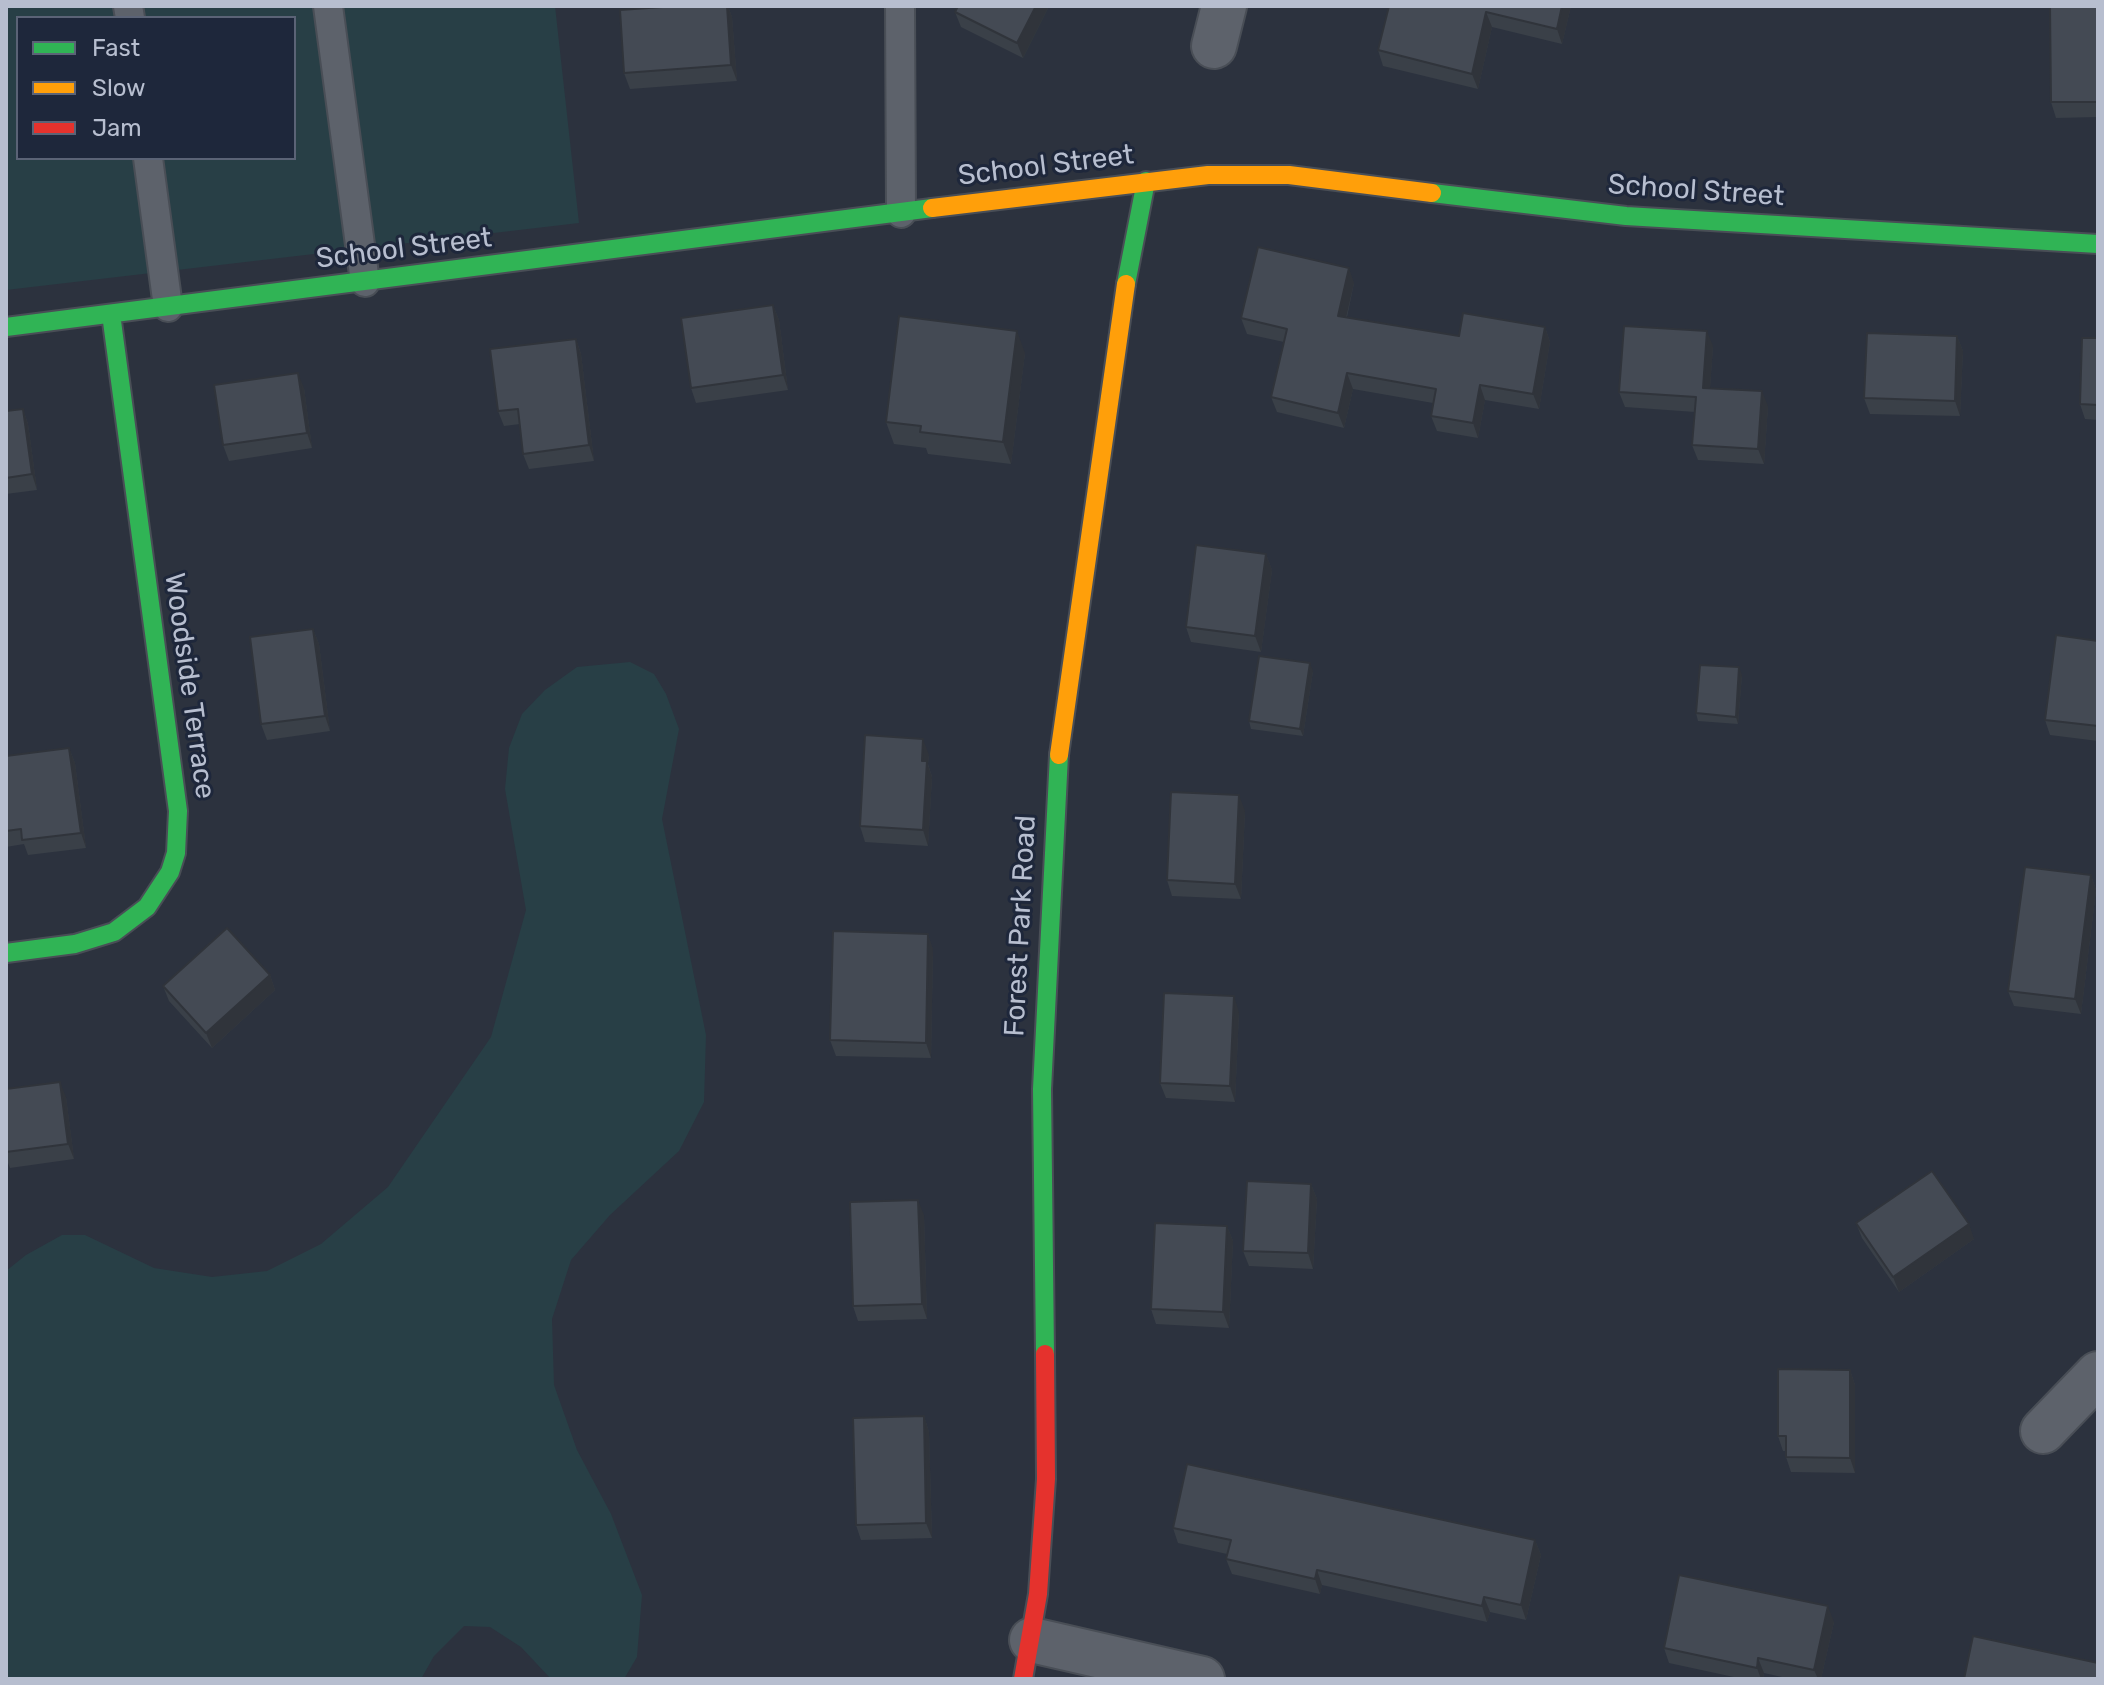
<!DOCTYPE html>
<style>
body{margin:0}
#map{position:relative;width:2104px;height:1685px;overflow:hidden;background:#2c323e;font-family:Rubik,sans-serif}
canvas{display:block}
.frame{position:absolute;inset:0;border:8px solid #b7becf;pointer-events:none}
.legend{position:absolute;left:16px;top:16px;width:280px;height:144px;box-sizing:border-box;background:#1e273b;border:2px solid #5b6376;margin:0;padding:10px 14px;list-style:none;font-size:24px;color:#b7becf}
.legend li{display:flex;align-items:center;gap:16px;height:40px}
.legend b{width:40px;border:2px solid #5b6376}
</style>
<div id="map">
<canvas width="2104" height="1685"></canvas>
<div class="frame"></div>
<ul class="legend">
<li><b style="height:10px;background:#30b455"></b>Fast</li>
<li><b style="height:10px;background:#ff9f0a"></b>Slow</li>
<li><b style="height:10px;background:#e5322d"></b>Jam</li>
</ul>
</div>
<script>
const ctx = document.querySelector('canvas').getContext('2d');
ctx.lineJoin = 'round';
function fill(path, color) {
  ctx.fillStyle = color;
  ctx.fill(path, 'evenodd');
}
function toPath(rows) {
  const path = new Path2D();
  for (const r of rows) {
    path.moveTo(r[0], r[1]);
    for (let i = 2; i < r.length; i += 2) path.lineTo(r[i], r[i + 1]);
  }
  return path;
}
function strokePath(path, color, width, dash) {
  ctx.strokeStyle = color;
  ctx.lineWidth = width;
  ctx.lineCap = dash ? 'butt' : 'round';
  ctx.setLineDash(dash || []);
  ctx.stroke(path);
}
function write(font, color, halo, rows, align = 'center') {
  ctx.font = font + ' Rubik,sans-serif';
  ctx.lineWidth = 6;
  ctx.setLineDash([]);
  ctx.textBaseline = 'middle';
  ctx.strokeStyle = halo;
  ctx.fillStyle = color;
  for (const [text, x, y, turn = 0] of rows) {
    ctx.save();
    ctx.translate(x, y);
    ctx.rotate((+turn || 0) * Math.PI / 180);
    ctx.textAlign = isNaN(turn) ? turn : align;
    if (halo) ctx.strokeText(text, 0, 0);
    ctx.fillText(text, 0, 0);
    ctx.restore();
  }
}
fill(toPath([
 [6,6,555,6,579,223,6,290],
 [18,18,294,18,294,158,18,158],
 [630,662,654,674,666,694,679,729,662,819,706,1035,704,1102,679,1151,610,1215,571,1260,552,1319,554,1385,577,1450,611,1514,642,1595,637,1657,624,1679,551,1679,521,1647,490,1627,464,1626,434,1656,421,1679,6,1679,6,1271,26,1255,62,1235,85,1235,154,1268,212,1277,267,1271,321,1244,388,1187,491,1037,526,910,505,789,509,748,522,714,545,690,577,667]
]), '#283f46');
const lane = toPath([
 [128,6,130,18],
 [328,6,365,282],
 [900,6,901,213],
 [148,158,168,307]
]);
const street = toPath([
 [1214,46,1224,6],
 [2043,1431,2098,1374],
 [1032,1640,1202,1679]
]);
const fast = toPath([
 [1432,193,1626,216,2098,244],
 [1126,284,1146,181],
 [6,327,932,208],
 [6,953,75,944,114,932,147,907,170,872,176,853,178,811,111,314],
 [1045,1354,1042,1089,1059,755]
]);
const slow = toPath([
 [932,208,1208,175,1289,175,1432,193],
 [1059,755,1126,284]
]);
const jam = toPath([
 [1023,1679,1038,1594,1046,1479,1045,1354]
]);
strokePath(lane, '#494e56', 32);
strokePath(street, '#494e56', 48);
strokePath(fast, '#494e56', 22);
strokePath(slow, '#494e56', 22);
strokePath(jam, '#494e56', 22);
strokePath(lane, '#5d626b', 28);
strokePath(street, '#5d626b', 44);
strokePath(fast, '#30b455', 18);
strokePath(slow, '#ff9f0a', 18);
strokePath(jam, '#e5322d', 18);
fill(toPath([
 [677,6,728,6,732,17,737,81,630,89,624,73],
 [958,6,1049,6,1023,58,961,27,955,12],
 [1389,6,1571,6,1562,44,1492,27,1478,89,1383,66,1378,50],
 [2098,6,2098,117,2056,118,2051,102],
 [1354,283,1347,317,1459,336,1545,327,1550,342,1539,409,1485,400,1478,438,1437,431,1431,416,1433,403,1353,389,1344,428,1277,412,1271,397,1284,342,1247,334,1241,318],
 [773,305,779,320,788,390,696,403,691,388],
 [1957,336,1963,351,1960,416,1870,414,1864,398],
 [2098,338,2098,420,2085,419,2080,404],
 [576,339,581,354,594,461,529,469,523,454,520,424,504,426,498,411],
 [1713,346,1710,388,1768,406,1764,464,1698,460,1692,445,1695,412,1625,407,1619,392],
 [1025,353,1011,464,928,454,926,448,894,444,886,422],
 [304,388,312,448,229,461,223,445],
 [23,409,28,424,37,490,6,494,6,411],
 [1266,554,1272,570,1261,652,1191,642,1186,627],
 [313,629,319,644,330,731,267,740,261,724],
 [2098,641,2098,741,2050,735,2045,720],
 [1313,671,1303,736,1251,729,1249,721],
 [1742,675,1738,724,1698,721,1696,713],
 [69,748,75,763,86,848,28,855,24,844,6,847,6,756],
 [929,755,928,764,932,777,928,846,865,842,860,826],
 [1245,811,1241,899,1172,896,1167,880],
 [2091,875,2096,890,2081,1014,2014,1006,2008,991],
 [933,949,931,1058,836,1056,830,1040],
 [270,975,275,990,212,1048,169,1001,163,986],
 [1239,1012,1235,1102,1166,1098,1160,1083],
 [6,1089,66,1097,74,1159,10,1168,6,1158],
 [1311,1184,1317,1199,1313,1269,1249,1266,1243,1251],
 [924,1215,927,1319,858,1321,853,1306],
 [1856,1223,1974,1239,1899,1292,1862,1238],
 [1227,1226,1233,1241,1229,1328,1156,1324,1151,1309],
 [1850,1370,1855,1385,1855,1473,1791,1472,1786,1457,1786,1451,1783,1451,1778,1436],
 [924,1416,929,1432,932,1538,861,1540,856,1525],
 [1173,1528,1535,1540,1541,1555,1526,1620,1490,1612,1487,1622,1322,1585,1320,1594,1232,1574,1226,1559,1227,1554,1178,1543],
 [1834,1622,1821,1679,1791,1679,1764,1673,1763,1679,1743,1679,1669,1663,1664,1648]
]), '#3a4048');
fill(toPath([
 [727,6,728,6,732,17,737,81,731,65],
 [1036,6,1049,6,1023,58,1017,43],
 [1562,6,1571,6,1562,44,1557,29],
 [1486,12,1492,27,1478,89,1472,74],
 [1349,268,1354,283,1343,331,1338,316],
 [773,305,779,320,788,390,783,375],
 [1545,327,1550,342,1539,409,1533,394],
 [1017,331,1025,353,1011,464,1003,442],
 [1707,331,1713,346,1709,403,1703,388],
 [1957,336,1963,351,1960,416,1955,401],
 [576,339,581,354,594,461,589,445],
 [298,373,304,388,312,448,307,433],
 [1347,373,1353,389,1344,428,1338,413],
 [1480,385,1485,400,1478,438,1473,423],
 [1762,391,1768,406,1764,464,1758,449],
 [23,409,28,424,37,490,32,474],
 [1266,554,1272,570,1261,652,1255,636],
 [313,629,319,644,330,731,325,716],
 [1310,663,1313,671,1303,736,1300,729],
 [1739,667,1742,675,1738,724,1736,717],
 [923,739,929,755,928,765,932,777,928,846,923,830,922,761],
 [69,748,75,763,86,848,81,833],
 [1239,795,1245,811,1241,899,1235,884],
 [2091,875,2096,890,2081,1014,2075,999],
 [928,934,933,949,931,1058,926,1043],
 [270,975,275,990,212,1048,206,1033],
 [1234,996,1239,1012,1235,1102,1230,1086],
 [60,1082,66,1097,74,1159,68,1144],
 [1311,1184,1317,1199,1313,1269,1308,1253],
 [918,1200,924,1215,927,1319,922,1304],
 [1969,1224,1974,1239,1899,1292,1893,1277],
 [1227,1226,1233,1241,1229,1328,1223,1312],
 [1850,1370,1855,1385,1855,1473,1850,1458],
 [924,1416,929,1432,932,1538,926,1523],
 [1535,1540,1541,1555,1526,1620,1521,1605],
 [1317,1570,1322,1585,1320,1594,1315,1579],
 [1484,1597,1490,1612,1487,1622,1482,1606],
 [1828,1606,1834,1622,1821,1679,1818,1679,1814,1670],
 [1758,1658,1764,1673,1763,1679,1761,1679,1757,1668]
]), '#30343b');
const building = toPath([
 [677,6,727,6,731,65,624,73,620,10,677,6],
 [958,6,1036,6,1017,43,955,12,958,6],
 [1389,6,1562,6,1557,29,1486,12,1472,74,1378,50,1389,6],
 [2050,6,2098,6,2098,102,2051,102,2050,6],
 [1258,247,1349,268,1338,316,1459,336,1463,313,1545,327,1533,394,1480,385,1473,423,1431,416,1436,389,1347,373,1338,413,1271,397,1287,329,1241,318,1258,247],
 [773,305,783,375,691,388,681,318,773,305],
 [899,316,1017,331,1003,442,920,432,921,426,886,422,899,316],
 [1624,326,1707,331,1703,388,1762,391,1758,449,1692,445,1696,397,1619,392,1624,326],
 [1867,333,1957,336,1955,401,1864,398,1867,333],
 [2082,338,2098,338,2098,405,2080,404,2082,338],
 [576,339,589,445,523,454,518,409,498,411,490,349,576,339],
 [298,373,307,433,223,445,214,385,298,373],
 [23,409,32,474,6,478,6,411,23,409],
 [1196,545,1266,554,1255,636,1186,627,1196,545],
 [313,629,325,716,261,724,250,637,313,629],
 [2056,635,2098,641,2098,726,2045,720,2056,635],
 [1259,656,1310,663,1300,729,1249,721,1259,656],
 [1700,665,1739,667,1736,717,1696,713,1700,665],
 [865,735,923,739,922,761,927,761,923,830,860,826,865,735],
 [69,748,81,833,22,840,21,829,6,831,6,756,69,748],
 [1171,792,1239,795,1235,884,1167,880,1171,792],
 [2025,867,2091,875,2075,999,2008,991,2025,867],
 [227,928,270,975,206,1033,163,986,227,928],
 [833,931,928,934,926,1043,830,1040,833,931],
 [1164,993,1234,996,1230,1086,1160,1083,1164,993],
 [60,1082,68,1144,6,1152,6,1089,60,1082],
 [1932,1171,1969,1224,1893,1277,1856,1223,1932,1171],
 [1247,1181,1311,1184,1308,1253,1243,1251,1247,1181],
 [918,1200,922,1304,853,1306,850,1202,918,1200],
 [1155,1223,1227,1226,1223,1312,1151,1309,1155,1223],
 [1778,1369,1850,1370,1850,1458,1786,1457,1786,1436,1778,1436,1778,1369],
 [924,1416,926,1523,856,1525,853,1418,924,1416],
 [1187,1464,1535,1540,1521,1605,1484,1597,1482,1606,1317,1570,1315,1579,1226,1559,1231,1540,1173,1528,1187,1464],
 [1679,1575,1828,1606,1814,1670,1758,1658,1757,1668,1664,1648,1679,1575],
 [1973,1636,2098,1663,2098,1679,1964,1679,1973,1636]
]);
fill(building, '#444a54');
strokePath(building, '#30343b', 2);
write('28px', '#b7becf', '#1e273b', [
 ["School Street",1046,166,-7],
 ["School Street",1696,191,4],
 ["School Street",404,249,-7],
 ["Woodside Terrace",189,686,82],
 ["Forest Park Road",1021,926,-87]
]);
</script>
